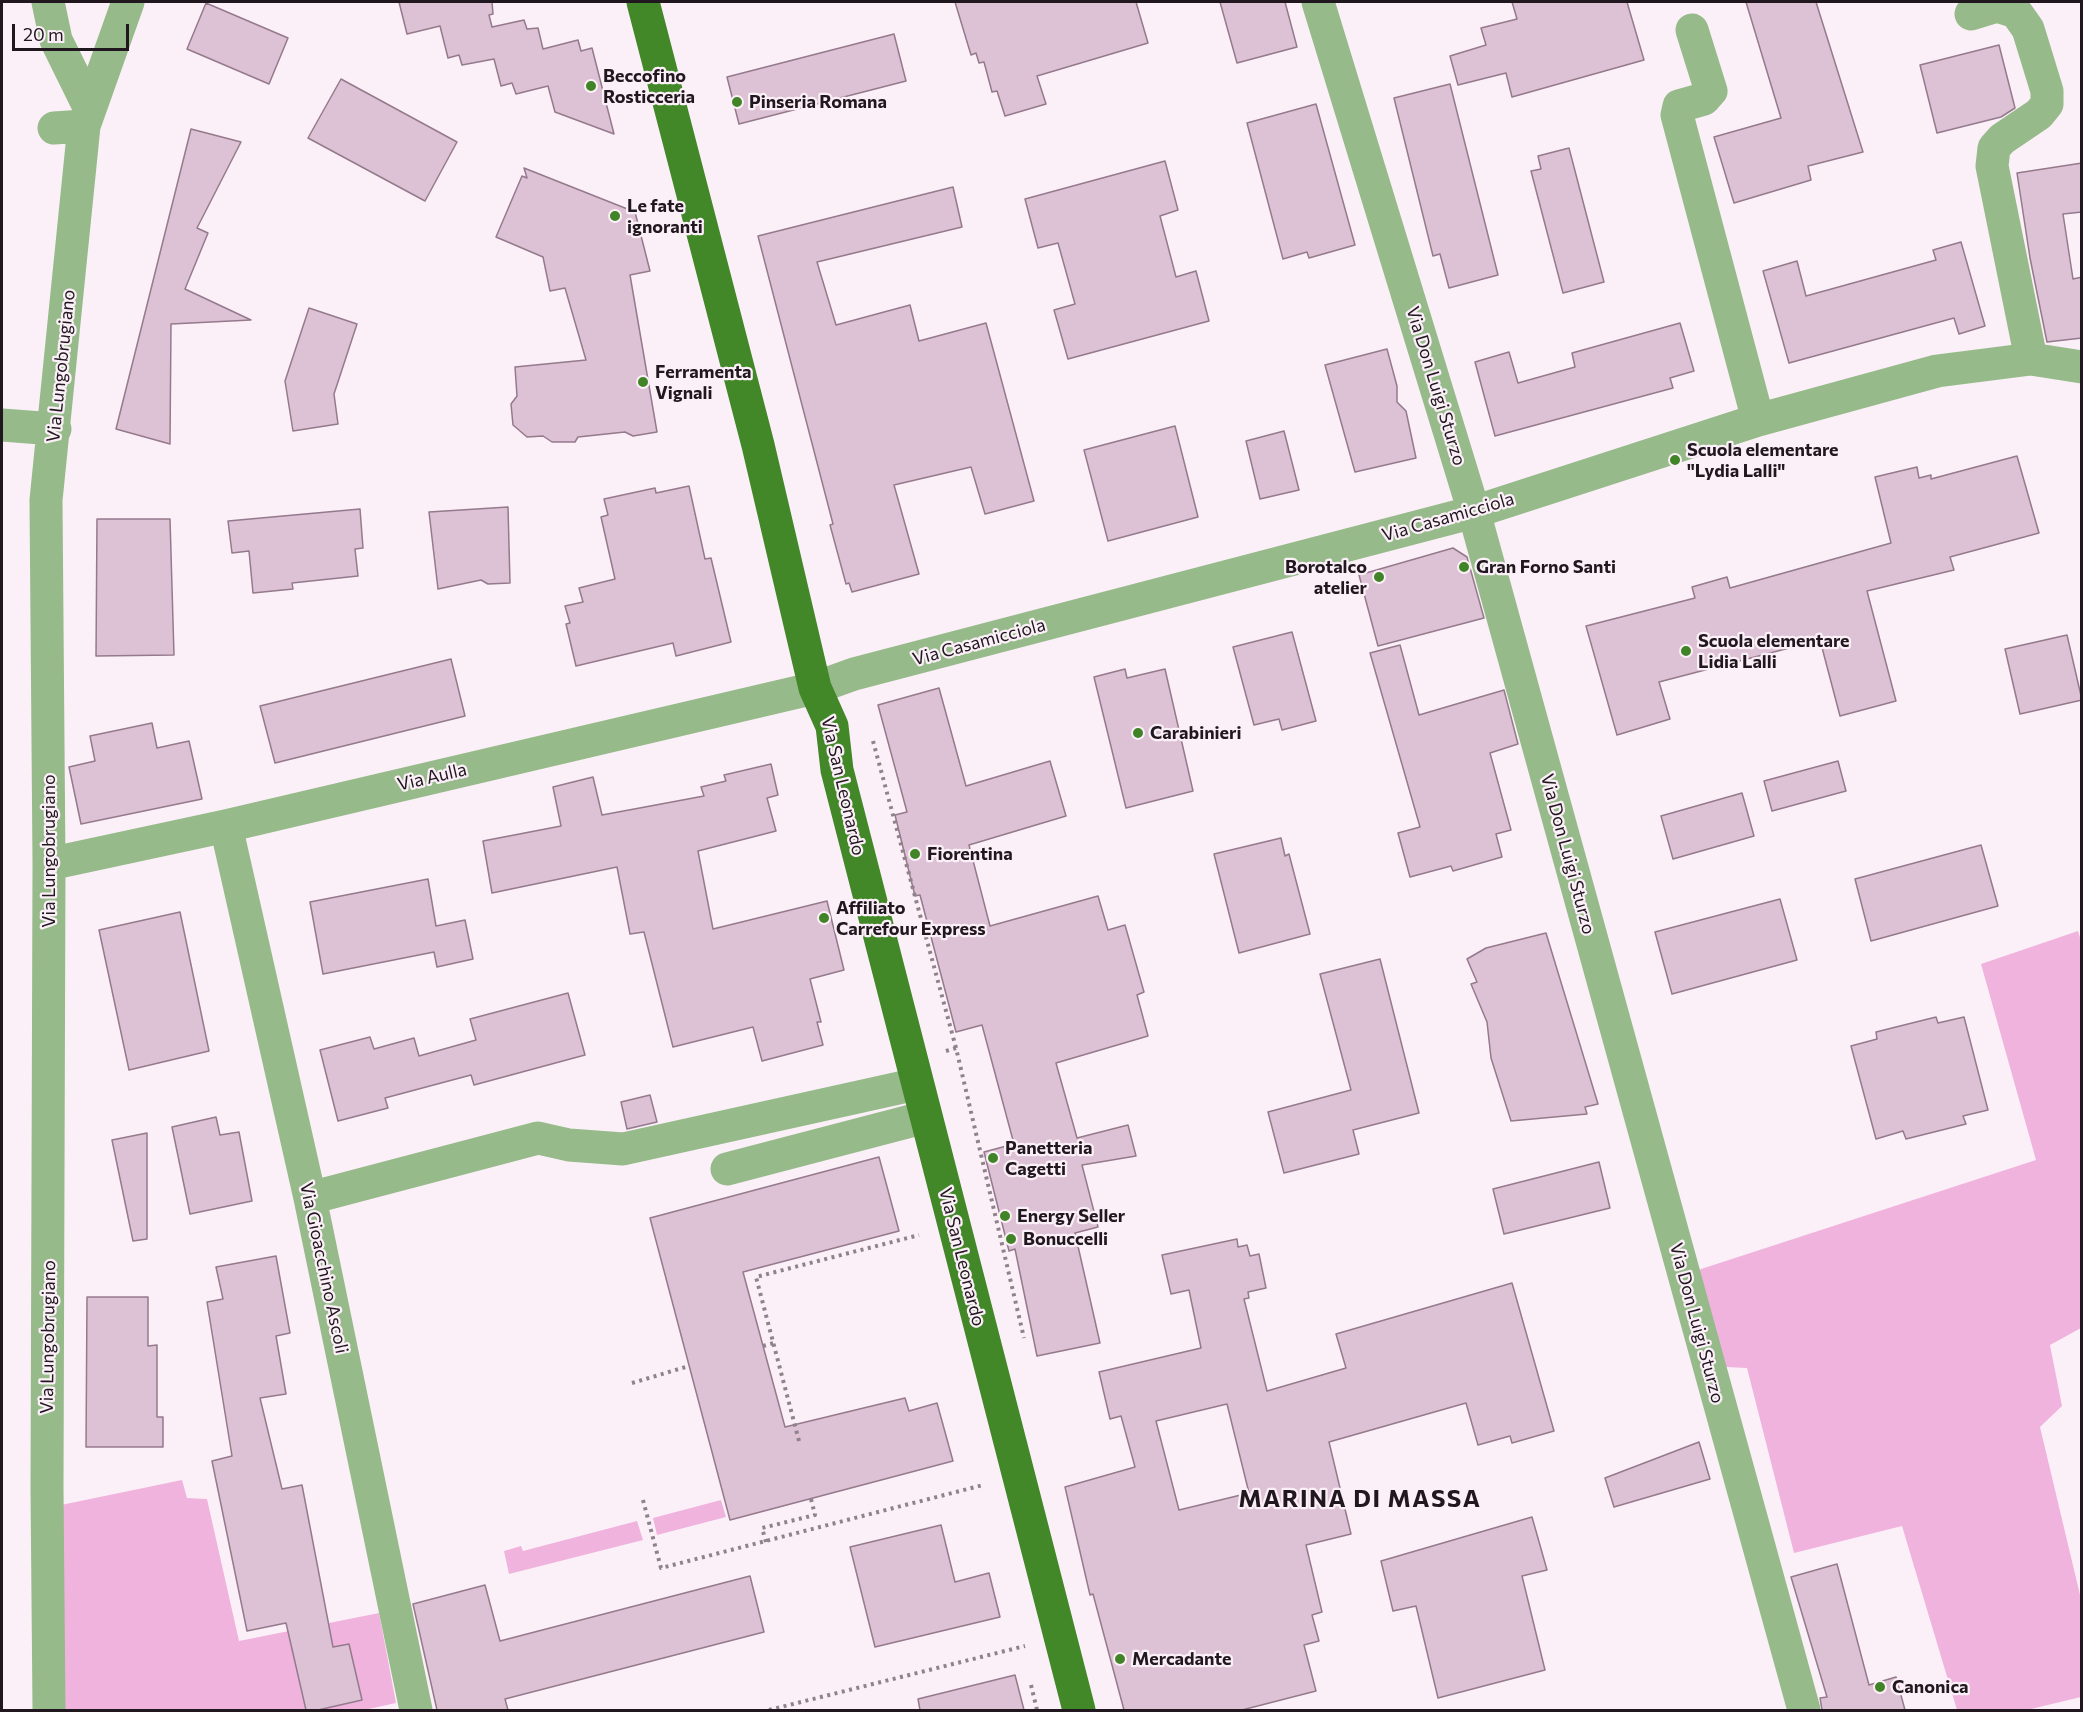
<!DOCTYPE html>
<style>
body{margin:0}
#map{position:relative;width:2083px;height:1712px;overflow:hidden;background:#fcf0f8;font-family:Commissioner,sans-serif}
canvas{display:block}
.frame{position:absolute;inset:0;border:3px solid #21171e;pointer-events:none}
.scale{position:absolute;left:12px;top:24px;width:117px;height:27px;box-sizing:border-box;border:3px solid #21171e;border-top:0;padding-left:8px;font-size:18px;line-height:21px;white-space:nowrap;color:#21171e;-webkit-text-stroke:4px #fcf0f8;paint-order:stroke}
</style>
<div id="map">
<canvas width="2083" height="1712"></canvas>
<div class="frame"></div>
<div class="scale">20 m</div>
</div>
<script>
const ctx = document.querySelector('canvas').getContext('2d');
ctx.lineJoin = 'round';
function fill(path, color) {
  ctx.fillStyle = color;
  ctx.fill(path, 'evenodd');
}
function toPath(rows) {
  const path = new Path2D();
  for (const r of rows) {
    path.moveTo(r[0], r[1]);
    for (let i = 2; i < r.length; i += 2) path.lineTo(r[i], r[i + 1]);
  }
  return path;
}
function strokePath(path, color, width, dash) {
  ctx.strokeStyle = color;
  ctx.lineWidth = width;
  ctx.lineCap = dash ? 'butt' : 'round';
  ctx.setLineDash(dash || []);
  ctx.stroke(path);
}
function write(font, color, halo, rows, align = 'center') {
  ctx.font = font + ' Commissioner,sans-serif';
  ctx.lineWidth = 4.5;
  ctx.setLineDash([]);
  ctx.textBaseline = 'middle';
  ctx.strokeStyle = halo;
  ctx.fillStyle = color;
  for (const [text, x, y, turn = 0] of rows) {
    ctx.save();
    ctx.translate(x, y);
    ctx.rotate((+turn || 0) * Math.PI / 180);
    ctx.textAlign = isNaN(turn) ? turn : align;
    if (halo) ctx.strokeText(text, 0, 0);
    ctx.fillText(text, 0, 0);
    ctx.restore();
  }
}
fill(toPath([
 [2078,931,2082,944,2081,1328,2050,1345,2062,1406,2040,1427,2081,1599,2081,1697,2027,1710,1957,1710,1902,1526,1794,1553,1747,1368,1726,1367,1695,1271,2036,1160,1981,964],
 [182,1480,187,1498,207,1499,239,1641,379,1613,396,1703,364,1710,61,1710,61,1505],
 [721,1500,726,1517,657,1535,653,1518],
 [637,1521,643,1540,509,1574,504,1551,521,1546,523,1551]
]), '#f0b3dd');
const building = toPath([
 [399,2,492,2,493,14,489,15,492,27,524,20,527,29,538,28,543,49,578,40,581,51,592,48,614,134,555,112,548,86,516,94,512,83,501,86,494,59,462,65,459,55,448,58,440,26,407,34,399,2],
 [955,2,1136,2,1148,43,1037,76,1046,104,1005,116,997,91,992,92,984,62,979,63,976,53,971,55,955,2],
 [1220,2,1285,2,1297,47,1237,63,1220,2],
 [1512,2,1627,2,1644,60,1512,97,1506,73,1458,85,1450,56,1486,45,1481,28,1517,19,1512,2],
 [1746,2,1816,2,1863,152,1808,166,1811,180,1734,203,1714,137,1781,118,1746,2],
 [206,3,288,38,269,84,187,49,206,3],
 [894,34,906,81,739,124,727,77,894,34],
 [1999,45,2015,108,2001,117,1937,133,1920,65,1999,45],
 [341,79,457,142,425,201,308,138,341,79],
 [1450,84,1498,275,1449,288,1440,254,1433,256,1394,98,1450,84],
 [1316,104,1355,245,1309,258,1307,252,1283,259,1247,123,1316,104],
 [191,129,241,142,197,228,208,233,185,289,251,320,171,324,170,444,116,429,191,129],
 [1569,148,1604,282,1563,293,1531,171,1541,169,1538,156,1569,148],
 [1165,161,1178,210,1160,216,1176,277,1196,271,1209,321,1068,359,1054,310,1075,304,1058,243,1038,248,1025,199,1165,161],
 [2082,163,2082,212,2063,214,2073,279,2082,277,2082,338,2047,342,2030,258,2017,173,2082,163],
 [524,168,635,212,650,271,630,275,657,432,633,436,625,432,578,437,575,442,552,442,543,436,527,437,513,425,511,404,517,396,515,367,586,360,565,288,550,291,543,257,496,237,522,176,527,178,524,168],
 [953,187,962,227,817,262,836,325,910,305,919,341,986,323,1034,501,985,514,971,467,894,485,919,574,852,592,849,583,846,584,830,525,833,524,758,236,953,187],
 [1961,242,1985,326,1959,334,1954,318,1789,363,1763,271,1797,261,1806,296,1936,260,1933,250,1961,242],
 [309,308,357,324,334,394,338,424,293,431,285,381,309,308],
 [1680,323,1694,371,1670,378,1673,388,1495,436,1475,362,1509,352,1518,383,1575,367,1572,353,1680,323],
 [1387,349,1397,386,1397,402,1406,411,1416,458,1355,472,1325,365,1387,349],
 [1175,426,1198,517,1108,541,1084,450,1175,426],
 [1284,431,1299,490,1260,499,1246,441,1284,431],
 [2017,456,2039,533,1950,557,1954,570,1867,591,1896,701,1840,716,1820,640,1659,682,1670,719,1617,735,1586,626,1695,598,1692,587,1727,577,1730,588,1891,543,1875,477,1917,467,1919,478,1931,475,1931,479,2017,456],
 [689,486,705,559,711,558,731,642,676,656,673,643,576,666,566,624,570,623,565,606,583,602,579,588,615,579,601,517,608,515,604,499,655,488,656,493,689,486],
 [508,507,510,583,488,584,481,580,438,589,429,512,508,507],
 [360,509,363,548,355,549,358,576,292,583,293,589,253,593,249,551,232,553,228,521,360,509],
 [97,519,170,519,174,655,96,656,97,519],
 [1453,548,1467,557,1484,618,1378,646,1359,575,1453,548],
 [1292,632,1316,721,1282,730,1279,719,1254,725,1233,647,1292,632],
 [2067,635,2082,700,2020,714,2005,649,2067,635],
 [1400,645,1419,715,1504,690,1518,744,1490,753,1511,830,1496,834,1502,857,1453,871,1451,866,1410,877,1398,833,1420,827,1370,653,1400,645],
 [451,659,465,716,275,763,260,706,451,659],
 [1125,669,1127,678,1165,669,1193,791,1126,808,1094,677,1125,669],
 [939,688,966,786,1050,761,1066,816,969,845,990,926,1098,896,1108,930,1125,925,1144,992,1137,995,1148,1036,1056,1063,1077,1138,1128,1125,1136,1156,1082,1165,1098,1227,1075,1233,1100,1343,1037,1356,1015,1249,1009,1251,984,1152,1014,1144,982,1025,956,1032,920,895,915,896,895,815,907,812,878,705,939,688],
 [152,723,157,748,189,741,202,799,81,824,69,767,95,761,90,736,152,723],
 [1838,761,1846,791,1772,811,1764,781,1838,761],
 [771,764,778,795,767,798,776,831,698,851,713,929,827,901,844,970,810,979,821,1022,817,1022,823,1045,762,1061,753,1027,673,1047,644,932,630,934,617,867,492,893,483,841,561,826,553,787,593,777,602,815,704,796,701,787,726,781,724,775,771,764],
 [1742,793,1754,836,1673,859,1661,816,1742,793],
 [1281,838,1285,856,1289,854,1310,934,1239,953,1214,854,1281,838],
 [1981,845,1998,906,1871,941,1855,879,1981,845],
 [428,879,436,926,465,920,473,959,437,967,434,952,323,974,310,902,428,879],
 [1780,899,1797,960,1672,994,1655,932,1780,899],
 [180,912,209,1051,129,1070,99,930,180,912],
 [1546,933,1598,1104,1585,1107,1587,1114,1511,1121,1491,1058,1487,1022,1471,984,1477,982,1467,959,1486,948,1546,933],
 [1380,959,1419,1113,1353,1130,1359,1154,1284,1173,1268,1112,1351,1090,1320,974,1380,959],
 [568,993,585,1055,474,1085,471,1075,385,1098,388,1108,338,1121,320,1050,370,1037,374,1049,414,1038,419,1056,476,1040,470,1019,568,993],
 [1936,1017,1938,1023,1964,1017,1988,1110,1963,1116,1966,1124,1906,1139,1903,1131,1876,1139,1851,1046,1877,1039,1876,1032,1936,1017],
 [650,1095,657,1122,627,1129,621,1102,650,1095],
 [216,1117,220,1135,239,1132,252,1201,190,1214,172,1127,216,1117],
 [147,1133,147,1239,133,1241,112,1140,147,1133],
 [879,1157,899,1231,743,1272,785,1427,905,1398,909,1411,937,1403,953,1461,730,1520,650,1218,879,1157],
 [1599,1162,1610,1208,1504,1234,1493,1189,1599,1162],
 [1237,1239,1238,1247,1247,1245,1250,1256,1259,1254,1266,1288,1248,1292,1249,1298,1244,1299,1267,1391,1346,1368,1336,1334,1512,1283,1554,1431,1512,1443,1510,1436,1478,1445,1466,1403,1329,1442,1351,1534,1306,1545,1322,1612,1312,1615,1319,1641,1304,1645,1316,1691,1242,1710,1124,1710,1093,1594,1090,1595,1065,1487,1135,1467,1121,1416,1110,1419,1099,1372,1201,1348,1189,1290,1171,1294,1162,1255,1237,1239],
 [1227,1404,1249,1493,1179,1510,1156,1421,1227,1404],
 [276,1256,290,1333,276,1336,286,1394,260,1398,282,1489,302,1485,333,1647,349,1644,362,1700,318,1710,306,1710,286,1623,247,1631,212,1461,232,1456,207,1302,223,1299,216,1267,276,1256],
 [87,1297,148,1297,148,1346,157,1345,157,1417,163,1417,163,1447,86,1447,87,1297],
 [1699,1442,1710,1479,1614,1507,1605,1478,1699,1442],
 [1532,1517,1547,1570,1522,1576,1545,1670,1438,1698,1416,1606,1393,1611,1381,1561,1532,1517],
 [941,1525,955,1582,989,1573,1000,1617,875,1647,850,1547,941,1525],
 [1837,1564,1869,1685,1896,1677,1905,1710,1822,1710,1820,1698,1827,1697,1791,1577,1837,1564],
 [750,1576,764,1632,505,1699,508,1710,437,1710,413,1604,485,1585,500,1641,750,1576],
 [1015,1675,1024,1710,920,1710,918,1699,1015,1675]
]);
fill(building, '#ddc1d4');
strokePath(building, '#947a8c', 1.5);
strokePath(toPath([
 [873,741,956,1048],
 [946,1051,956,1048,1024,1338],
 [763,1346,774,1343],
 [632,1383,689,1366],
 [799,1441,756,1277,919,1235],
 [643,1500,661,1568,983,1485],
 [766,1542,762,1528,815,1515,811,1499],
 [1031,1685,1037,1710],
 [769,1710,1025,1646]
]), '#8e838a', 4, [3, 4.5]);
strokePath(toPath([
 [48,2,56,40,90,109],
 [1318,2,1474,512,1804,1710],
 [1971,14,1997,6,2016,12,2028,29,2047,91,2047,104,2039,114,2002,139,1994,148,1992,166,2031,359],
 [1692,30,1711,91,1704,99,1679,106,1677,115,1758,420],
 [54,128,84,126],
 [2,425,55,429],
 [226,826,310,1198,416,1710],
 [49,864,226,826,815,688,854,674,1474,512,1758,420,1937,371,2031,359,2082,367],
 [727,1169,926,1117],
 [310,1198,538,1138,569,1145,623,1149,917,1084],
 [49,1710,47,1488,49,864,46,500,84,126,128,2]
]), '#96ba8a', 33);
strokePath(toPath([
 [643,2,758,445,815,688,832,726,837,770,1079,1710]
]), '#428728', 33);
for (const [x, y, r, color] of [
 [591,86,6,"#418427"],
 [737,102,6,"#418427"],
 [615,216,6,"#418427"],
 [643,382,6,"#418427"],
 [1675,460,6,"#418427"],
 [1464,567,6,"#418427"],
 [1379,577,6,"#418427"],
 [1686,651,6,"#418427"],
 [1138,733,6,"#418427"],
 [915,854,6,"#418427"],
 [824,918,6,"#418427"],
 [993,1158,6,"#418427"],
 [1005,1216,6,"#418427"],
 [1011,1239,6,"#418427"],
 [1120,1659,6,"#418427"],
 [1880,1687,6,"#418427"]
]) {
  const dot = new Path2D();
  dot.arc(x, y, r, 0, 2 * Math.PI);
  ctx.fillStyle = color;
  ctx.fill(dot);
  strokePath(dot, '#fcf0f8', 2);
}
write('bold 18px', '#21171e', '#fcf0f8', [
 ["Beccofino",603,76],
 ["Rosticceria",603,97],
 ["Pinseria Romana",749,102],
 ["Le fate",627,206],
 ["ignoranti",627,227],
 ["Ferramenta",655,372],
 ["Vignali",655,393],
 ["Scuola elementare",1687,450],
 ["\"Lydia Lalli\"",1687,471],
 ["Borotalco",1367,567,"right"],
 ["atelier",1367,588,"right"],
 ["Gran Forno Santi",1476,567],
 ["Scuola elementare",1698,641],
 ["Lidia Lalli",1698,662],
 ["Carabinieri",1150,733],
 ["Fiorentina",927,854],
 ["Affiliato",836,908],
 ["Carrefour Express",836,929],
 ["Panetteria",1005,1148],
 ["Cagetti",1005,1169],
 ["Energy Seller",1017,1216],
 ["Bonuccelli",1023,1239],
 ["Mercadante",1132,1659],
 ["Canonica",1892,1687]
], 'left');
write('18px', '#21171e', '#fcf0f8', [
 ["Via Lungobrugiano",61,366,-84],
 ["Via Don Luigi Sturzo",1436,386,73],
 ["Via Casamicciola",1448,517,-16],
 ["Via Casamicciola",979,642,-15],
 ["Via Aulla",432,777,-13],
 ["Via San Leonardo",843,786,77],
 ["Via Lungobrugiano",49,851,-90],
 ["Via Don Luigi Sturzo",1568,854,75],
 ["Via San Leonardo",962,1257,76],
 ["Via Gioacchino Ascoli",324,1268,78],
 ["Via Don Luigi Sturzo",1697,1323,75],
 ["Via Lungobrugiano",48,1337,-89]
]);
ctx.letterSpacing = '1.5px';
write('bold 24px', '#21171e', '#fcf0f8', [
 ["MARINA DI MASSA",1360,1499]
]);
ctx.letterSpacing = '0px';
</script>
